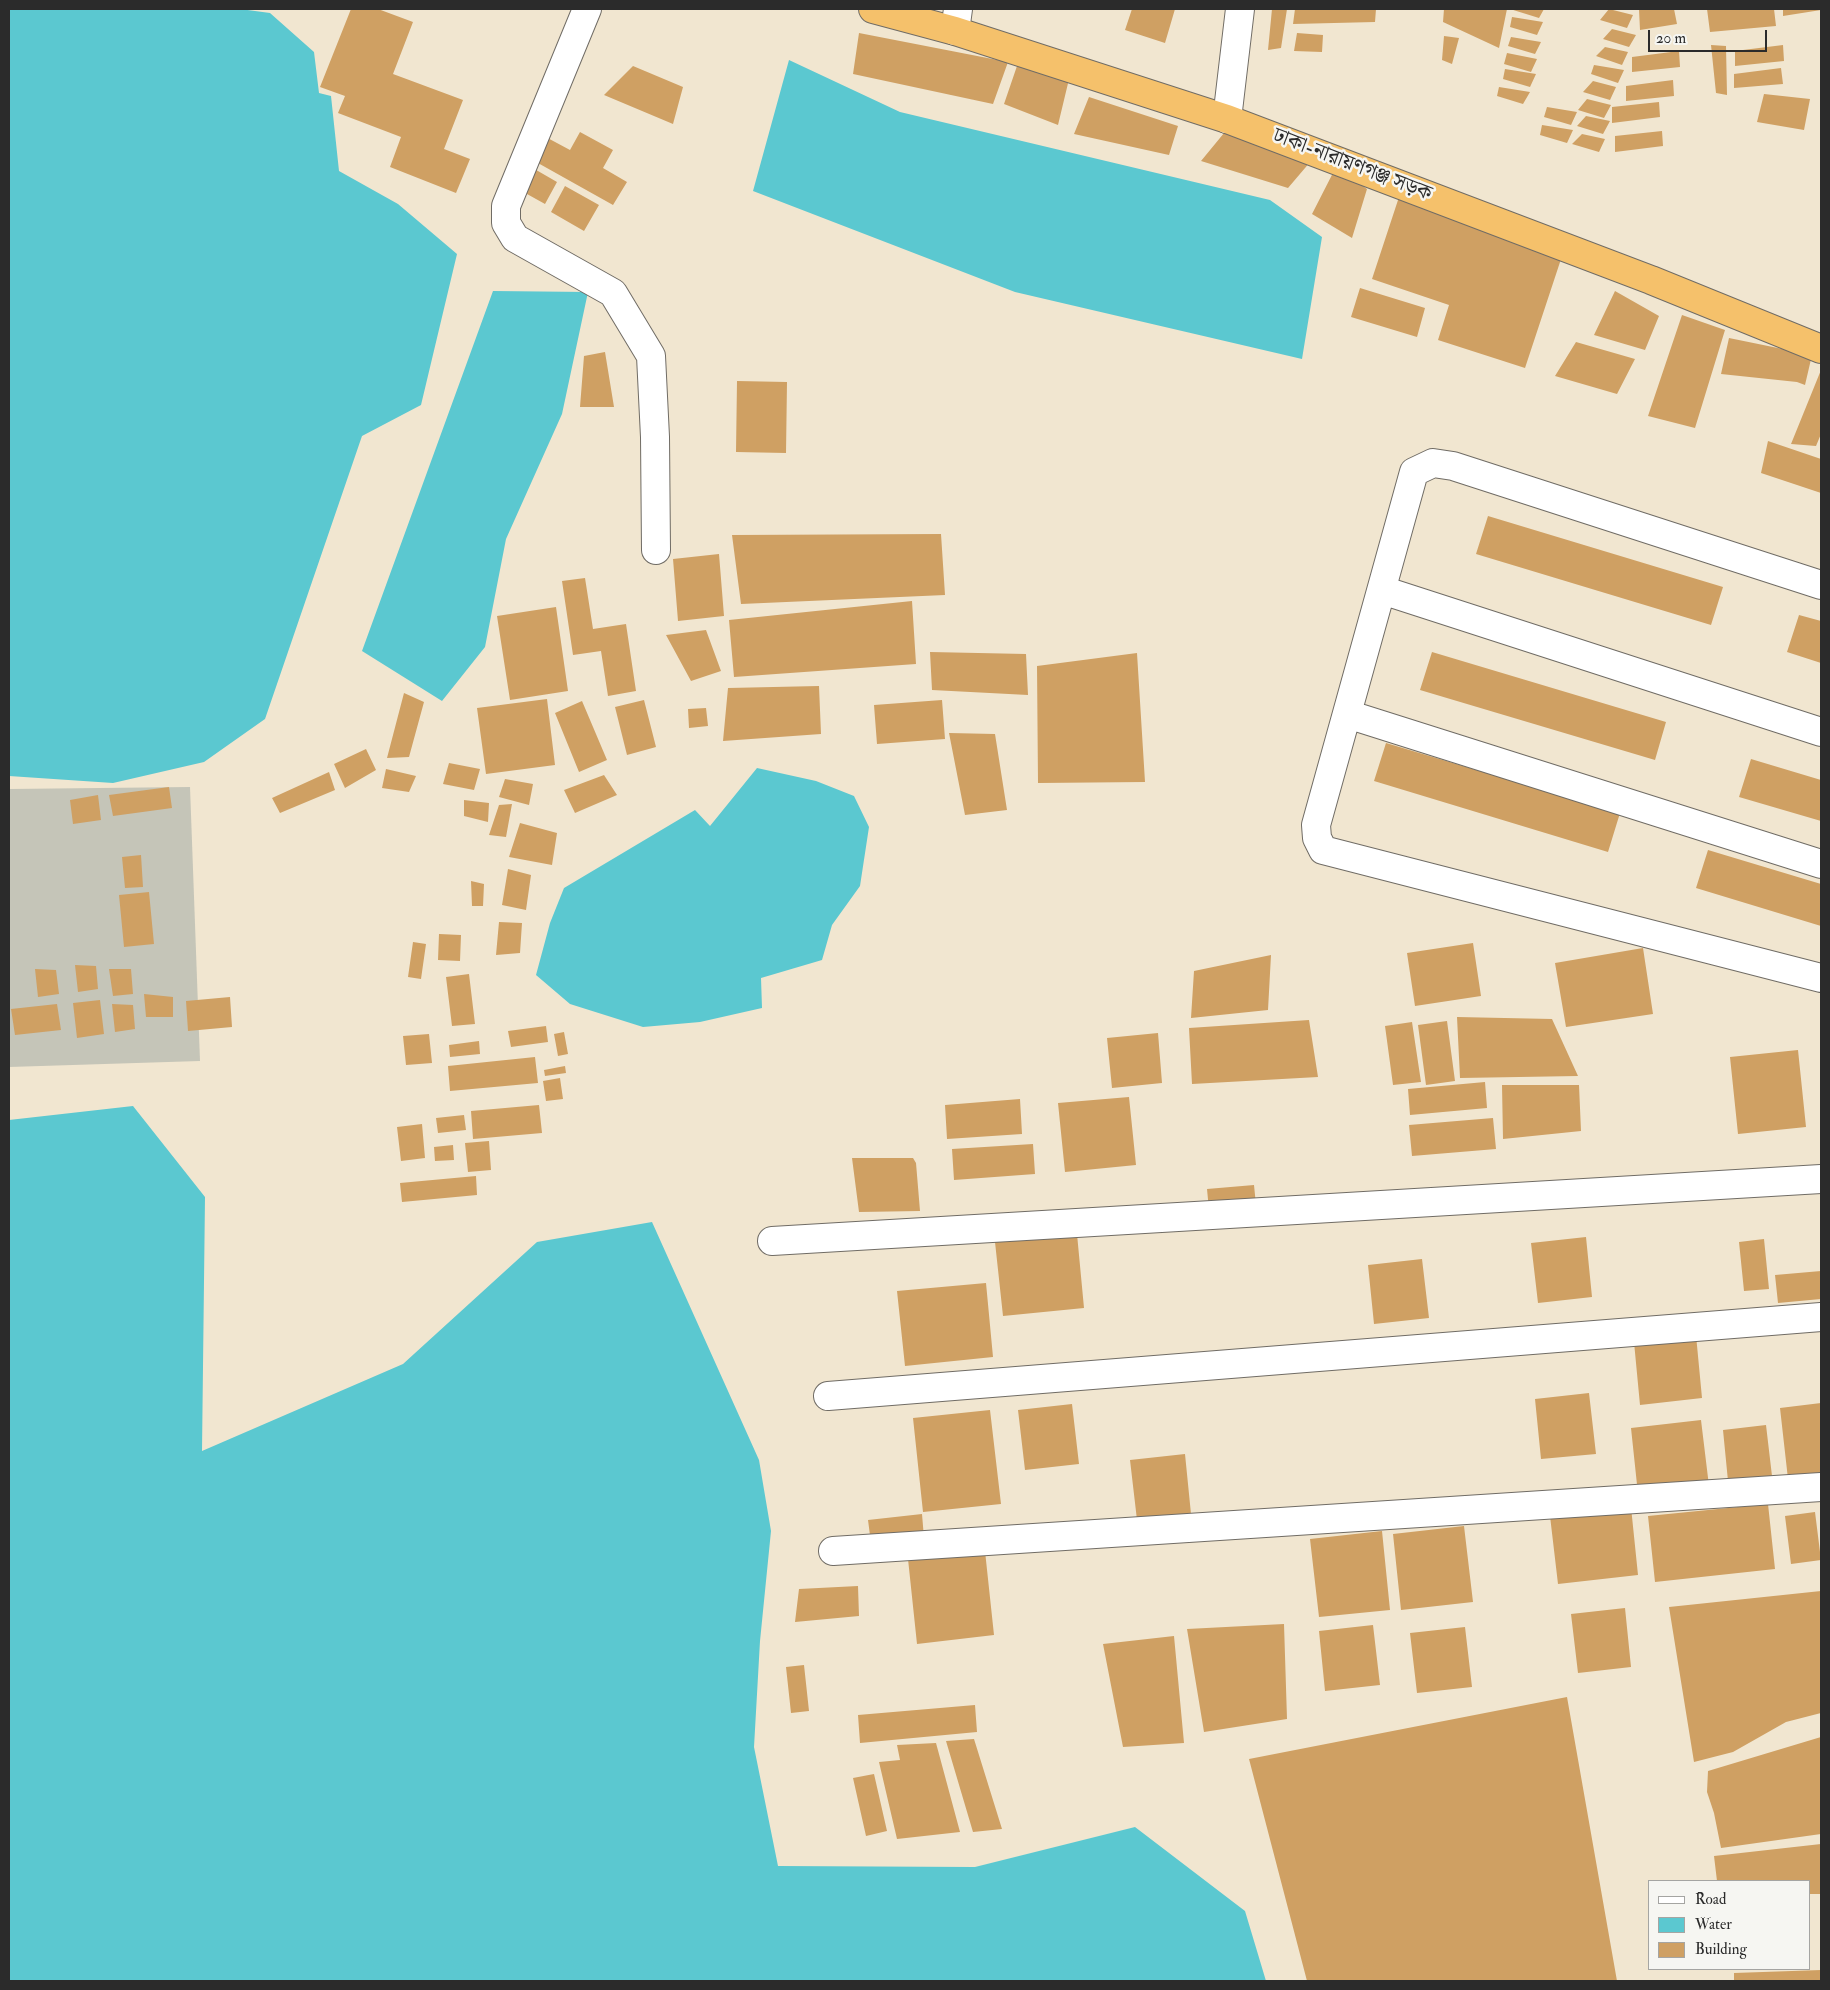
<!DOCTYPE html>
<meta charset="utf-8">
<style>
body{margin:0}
#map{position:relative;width:1830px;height:1990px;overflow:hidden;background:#f1e6d0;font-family:"IM FELL Double Pica",serif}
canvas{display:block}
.frame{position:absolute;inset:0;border:10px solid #2b2b2b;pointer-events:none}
.legend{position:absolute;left:1648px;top:1880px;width:162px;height:90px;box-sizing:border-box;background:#f6f6f2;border:1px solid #a5a5a2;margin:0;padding:6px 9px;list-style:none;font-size:15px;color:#2b2b2b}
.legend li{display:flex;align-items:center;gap:10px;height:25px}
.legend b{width:25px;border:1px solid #a5a5a2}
.scale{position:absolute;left:1648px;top:30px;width:119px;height:22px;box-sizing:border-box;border:2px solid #2b2b2b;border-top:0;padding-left:6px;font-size:15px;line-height:18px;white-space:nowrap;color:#2b2b2b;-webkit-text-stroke:4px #f6f6f2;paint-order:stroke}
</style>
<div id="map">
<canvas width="1830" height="1990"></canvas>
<div class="frame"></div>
<ul class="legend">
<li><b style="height:6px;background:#fff"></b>Road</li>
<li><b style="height:14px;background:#5bc8d0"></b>Water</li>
<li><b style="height:14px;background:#cfa063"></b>Building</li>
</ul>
<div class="scale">20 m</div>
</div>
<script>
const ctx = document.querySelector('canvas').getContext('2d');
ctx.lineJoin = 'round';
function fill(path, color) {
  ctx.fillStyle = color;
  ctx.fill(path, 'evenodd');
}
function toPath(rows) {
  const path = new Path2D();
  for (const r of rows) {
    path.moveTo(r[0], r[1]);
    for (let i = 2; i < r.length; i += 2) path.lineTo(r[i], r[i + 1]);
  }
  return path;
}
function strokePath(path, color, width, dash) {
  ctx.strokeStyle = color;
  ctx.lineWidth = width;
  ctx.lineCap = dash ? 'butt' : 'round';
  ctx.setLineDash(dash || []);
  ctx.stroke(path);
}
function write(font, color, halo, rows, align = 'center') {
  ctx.font = font + ' "IM FELL Double Pica","Noto Serif Bengali",serif';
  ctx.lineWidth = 5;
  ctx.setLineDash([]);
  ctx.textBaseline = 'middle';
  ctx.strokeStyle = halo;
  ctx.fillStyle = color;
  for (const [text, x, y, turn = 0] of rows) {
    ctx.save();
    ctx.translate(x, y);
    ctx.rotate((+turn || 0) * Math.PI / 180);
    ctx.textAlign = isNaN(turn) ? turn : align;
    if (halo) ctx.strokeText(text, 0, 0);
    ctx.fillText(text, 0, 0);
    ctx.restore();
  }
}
fill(toPath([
 [190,787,200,1061,9,1067,9,789]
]), '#c5c5b8');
fill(toPath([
 [9,9,240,9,270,13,314,52,319,93,331,96,339,171,398,204,457,254,421,405,362,436,265,719,204,762,113,783,9,776],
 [789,60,900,112,1270,200,1322,237,1302,359,1015,292,753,191],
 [493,291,588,292,562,414,506,539,485,647,442,701,362,651],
 [757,768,816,781,854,796,869,827,860,886,832,925,822,960,761,978,762,1008,700,1022,643,1027,570,1004,536,975,550,923,564,888,695,810,710,826],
 [133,1106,205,1197,202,1451,403,1364,537,1242,652,1222,759,1460,771,1531,760,1641,754,1747,778,1866,975,1867,1135,1827,1245,1911,1266,1981,9,1981,9,1120]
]), '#5bc8d0');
fill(toPath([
 [351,9,378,9,413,22,393,74,463,100,444,149,470,159,456,193,390,167,401,137,338,113,345,96,320,87],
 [1132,9,1175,9,1165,43,1125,30],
 [1272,9,1287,9,1281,48,1268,50],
 [1295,9,1376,9,1375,22,1293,24],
 [1444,9,1507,9,1499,48,1443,22],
 [1510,9,1544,9,1539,18],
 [1609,9,1633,15,1627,28,1600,20],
 [1639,9,1674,9,1677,24,1640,30],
 [1707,9,1774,9,1776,26,1710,32],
 [1783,9,1821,9,1821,10,1783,16],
 [1512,17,1543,22,1537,35,1510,27],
 [1612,29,1636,35,1629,47,1603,39],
 [859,33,1008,62,993,104,853,74],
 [1297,33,1323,35,1322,52,1294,51],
 [1444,36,1459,38,1452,64,1442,60],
 [1511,37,1541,42,1535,54,1508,46],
 [1711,45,1726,46,1727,95,1716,93],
 [1783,45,1784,61,1735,66,1735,51],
 [1605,47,1628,52,1622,65,1596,56],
 [1679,51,1680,67,1632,72,1632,57],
 [1507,53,1537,59,1531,72,1504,64],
 [1594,65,1624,70,1618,83,1591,74],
 [633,66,683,87,673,124,604,95],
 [1017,66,1070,75,1058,125,1004,104],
 [1781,68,1783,84,1734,88,1734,74],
 [1505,69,1536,74,1530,87,1503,79],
 [1673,80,1674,96,1626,101,1626,86],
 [1593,81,1616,87,1610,100,1583,92],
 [1499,87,1530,92,1523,104,1497,96],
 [1764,94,1810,99,1804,130,1757,122],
 [1089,97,1178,126,1169,155,1074,134],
 [1587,99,1611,105,1604,118,1578,110],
 [1659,102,1660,117,1612,123,1612,107],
 [1547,107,1577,112,1571,125,1544,117],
 [1586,116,1610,121,1603,134,1577,126],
 [1542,125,1573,130,1567,143,1540,135],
 [1229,127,1311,161,1288,188,1201,161],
 [1662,131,1663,146,1615,152,1615,136],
 [580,132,613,150,603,168,627,182,613,205,529,158,542,135,570,150],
 [1582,134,1605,139,1599,152,1572,144],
 [531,167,557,182,545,204,518,189],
 [1336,167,1367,189,1352,238,1312,214],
 [565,186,599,205,584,231,551,212],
 [1399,197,1564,250,1525,368,1438,340,1449,305,1372,279],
 [1360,288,1425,308,1417,337,1351,317],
 [1615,291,1659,316,1645,350,1594,335],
 [1682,315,1725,330,1695,428,1648,416],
 [1729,338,1812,355,1805,385,1797,382,1721,374],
 [1576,342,1635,359,1617,394,1555,376],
 [605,352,614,407,580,407,584,356],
 [1821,370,1821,434,1816,446,1791,444],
 [737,381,787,382,786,453,736,452],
 [1768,441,1821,459,1821,493,1761,473],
 [1488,516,1723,587,1711,625,1476,554],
 [941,534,945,595,741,604,732,535],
 [719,554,724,616,678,621,673,559],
 [585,578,593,629,626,624,636,691,608,696,601,651,573,655,562,581],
 [912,601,916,664,734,677,729,620],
 [556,607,568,691,510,700,497,616],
 [1799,615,1821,621,1821,663,1787,652],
 [706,630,721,671,691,681,666,635],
 [930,652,1026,654,1028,695,932,690],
 [1432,652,1666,722,1655,760,1420,690],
 [1137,653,1145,782,1038,783,1037,666],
 [819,686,821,734,723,741,728,688],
 [404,693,424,702,409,757,387,758],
 [547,699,555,765,486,774,477,708],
 [644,700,656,747,627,755,615,707],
 [942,700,945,739,877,744,874,705],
 [582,701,607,760,579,772,555,713],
 [706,708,708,726,689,728,688,709],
 [949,733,995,734,1007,810,965,815],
 [1386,743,1620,813,1608,852,1374,781],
 [366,749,376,770,345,788,334,764],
 [1751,759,1821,780,1821,821,1739,797],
 [449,763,480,769,474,790,443,784],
 [386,769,416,776,409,792,382,788],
 [329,772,335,790,280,813,272,798],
 [604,775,617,795,575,813,564,790],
 [505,779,533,784,529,805,499,797],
 [169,787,172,808,113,816,109,795],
 [98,795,101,820,73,824,70,800],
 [464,800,489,803,488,822,464,816],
 [512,804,506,837,489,835,499,805],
 [520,823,557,833,552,865,509,857],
 [1708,850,1821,884,1821,926,1696,888],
 [141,855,143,887,125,888,122,857],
 [508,869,531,875,526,910,502,905],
 [471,881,484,884,483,906,472,906],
 [149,892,154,944,124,947,119,895],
 [499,922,522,923,520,953,496,955],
 [439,934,461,935,460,961,438,960],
 [413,942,426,944,421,979,408,977],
 [1473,943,1481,996,1415,1006,1407,953],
 [1643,948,1653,1014,1566,1027,1555,963],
 [1271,955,1268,1010,1191,1018,1194,971],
 [75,965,96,966,98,989,78,992],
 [35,969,56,970,59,994,38,997],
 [109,969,131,969,133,994,113,996],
 [469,974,475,1024,452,1026,446,977],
 [144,994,173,997,173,1017,146,1017],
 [230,997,232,1027,188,1031,186,1001],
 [100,1000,104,1034,77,1038,73,1003],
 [57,1004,61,1030,15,1035,11,1009],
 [112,1004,133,1005,135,1029,115,1032],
 [1457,1017,1552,1019,1578,1076,1460,1078],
 [1309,1020,1318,1077,1192,1084,1189,1028],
 [1447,1021,1455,1081,1426,1085,1418,1025],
 [1412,1022,1421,1082,1393,1085,1385,1026],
 [546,1026,548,1042,511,1047,508,1031],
 [564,1032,568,1054,558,1056,554,1034],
 [1158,1033,1162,1083,1112,1088,1107,1038],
 [429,1034,432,1063,406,1065,403,1036],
 [479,1041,480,1054,450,1057,449,1045],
 [1798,1050,1806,1127,1738,1134,1730,1057],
 [535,1057,538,1083,450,1091,448,1066],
 [565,1066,566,1073,545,1076,544,1070],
 [560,1078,563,1099,546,1101,543,1081],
 [1485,1082,1487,1108,1410,1115,1408,1089],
 [1502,1085,1579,1085,1581,1131,1503,1139],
 [1129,1097,1136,1165,1065,1172,1058,1103],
 [1020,1099,1022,1134,947,1139,945,1105],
 [539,1105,542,1133,473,1139,471,1111],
 [464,1115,466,1130,438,1133,436,1118],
 [1493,1118,1496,1149,1412,1156,1409,1125],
 [422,1124,425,1158,401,1161,397,1127],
 [489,1141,491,1170,468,1172,465,1143],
 [1033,1144,1035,1174,954,1180,952,1149],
 [453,1145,454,1160,435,1161,434,1147],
 [852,1158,913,1158,916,1163,920,1211,859,1212],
 [476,1176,477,1195,402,1202,400,1183],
 [1254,1185,1256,1205,1209,1210,1207,1189],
 [1077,1234,1084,1308,1003,1316,995,1242],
 [1586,1237,1592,1297,1538,1303,1531,1243],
 [1764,1239,1769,1289,1744,1291,1739,1242],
 [1422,1259,1429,1318,1374,1324,1368,1265],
 [1821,1271,1821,1299,1778,1303,1775,1275],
 [986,1283,993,1357,905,1366,897,1291],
 [1696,1335,1702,1398,1640,1405,1634,1342],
 [1589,1393,1596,1454,1541,1459,1535,1399],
 [1821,1403,1821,1476,1788,1479,1780,1408],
 [1072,1404,1079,1464,1025,1470,1018,1410],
 [990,1410,1001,1504,923,1512,913,1418],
 [1701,1420,1709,1486,1638,1494,1631,1428],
 [1766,1425,1772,1476,1728,1481,1723,1430],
 [1185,1454,1191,1514,1137,1520,1130,1460],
 [1768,1504,1775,1569,1655,1582,1648,1516],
 [1631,1507,1638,1575,1558,1584,1550,1516],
 [1815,1512,1821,1560,1791,1564,1785,1516],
 [922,1514,924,1538,871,1543,868,1520],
 [1464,1526,1473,1602,1401,1610,1393,1534],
 [1382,1531,1390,1610,1319,1617,1310,1539],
 [985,1551,994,1635,917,1644,908,1559],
 [858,1586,859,1616,795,1622,799,1589],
 [1821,1591,1821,1713,1786,1722,1733,1752,1694,1762,1669,1607],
 [1625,1608,1631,1667,1578,1673,1571,1614],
 [1284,1624,1287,1719,1204,1732,1187,1629],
 [1373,1625,1380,1685,1325,1691,1319,1631],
 [1465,1627,1472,1687,1417,1693,1410,1633],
 [1174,1636,1184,1743,1123,1747,1103,1644],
 [804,1665,809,1711,791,1713,786,1667],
 [1567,1697,1617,1981,1307,1981,1249,1759],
 [975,1705,977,1732,860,1743,858,1715],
 [1821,1737,1821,1834,1721,1848,1714,1813,1707,1792,1708,1771],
 [974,1739,1002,1829,973,1832,946,1741],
 [936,1743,960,1832,897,1839,879,1762,900,1760,897,1745],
 [874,1774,887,1831,866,1836,853,1778],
 [1821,1844,1821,1894,1809,1894,1809,1881,1717,1881,1714,1856],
 [1821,1970,1821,1981,1734,1981,1734,1973]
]), '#cfa063');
const minor = toPath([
 [587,9,506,206,506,223,515,238,613,293,651,356,655,437,656,550],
 [955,31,958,9],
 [1227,119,1240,9],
 [1821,585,1453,466,1433,463,1414,472,1316,825,1317,838,1323,850,1821,978],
 [1382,590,1821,732],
 [1347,714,1821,864],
 [772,1241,1821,1179],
 [828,1396,1821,1317],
 [833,1551,1821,1487]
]);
const highway = toPath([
 [873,9,955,31,1227,119,1651,280,1821,349]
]);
strokePath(minor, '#706c65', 30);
strokePath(highway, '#706c65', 30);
strokePath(minor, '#fff', 28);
strokePath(highway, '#f5c16b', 28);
write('21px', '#2b2b2b', '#f6f6f2', [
 ["ঢাকা-নারায়ণগঞ্জ সড়ক",1352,166,21]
]);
</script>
